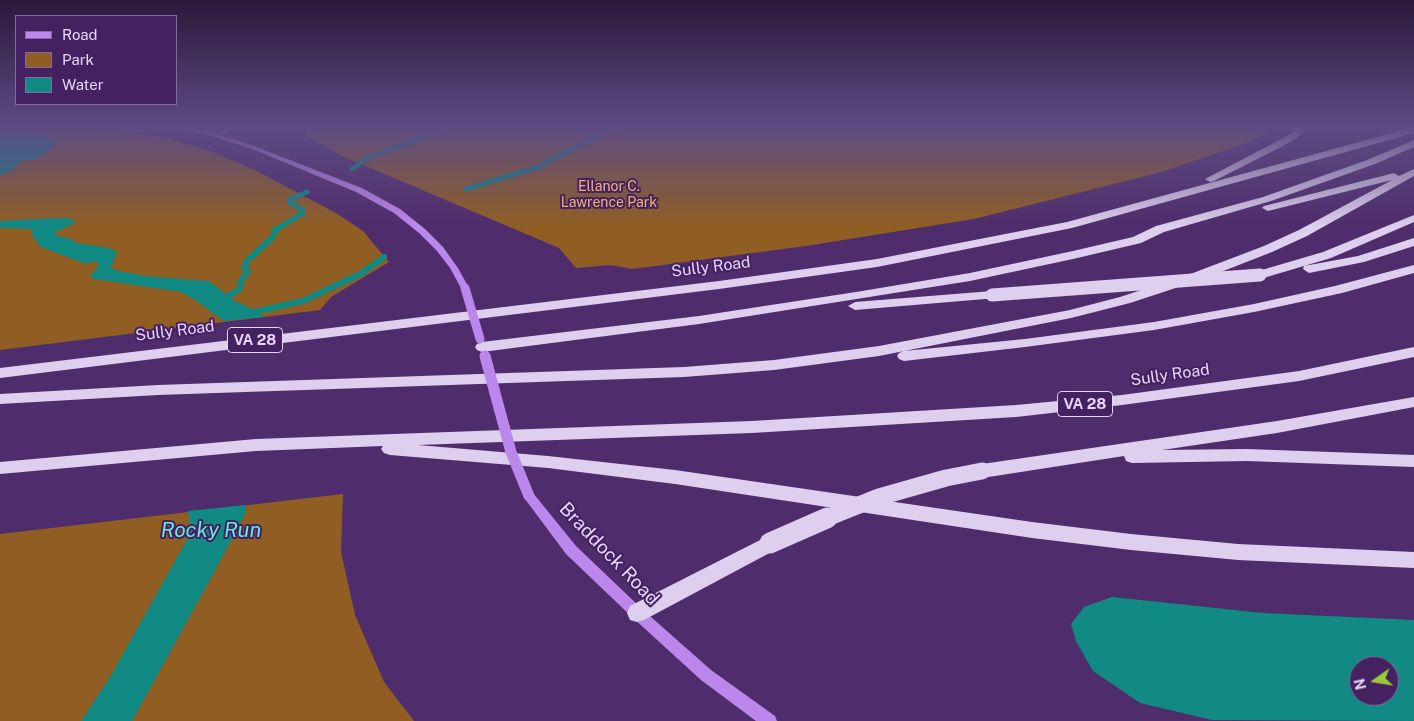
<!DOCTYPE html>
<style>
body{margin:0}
#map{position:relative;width:1414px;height:721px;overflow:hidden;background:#4f2d6c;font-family:"Public Sans",sans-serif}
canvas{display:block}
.legend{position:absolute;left:15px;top:15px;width:162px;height:90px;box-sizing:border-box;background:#442161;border:1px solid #85699f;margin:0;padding:6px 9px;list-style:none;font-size:15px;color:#e7d5fb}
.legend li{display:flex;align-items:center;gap:10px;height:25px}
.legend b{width:25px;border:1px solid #85699f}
.north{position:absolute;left:1349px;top:656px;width:50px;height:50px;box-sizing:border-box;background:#442161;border:1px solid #85699f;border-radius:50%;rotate:257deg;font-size:14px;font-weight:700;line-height:20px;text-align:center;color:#e7d5fb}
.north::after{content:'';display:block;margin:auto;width:18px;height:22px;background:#99cb36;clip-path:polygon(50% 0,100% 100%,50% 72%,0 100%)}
</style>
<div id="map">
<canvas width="1414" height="721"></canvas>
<ul class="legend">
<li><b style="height:6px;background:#bc87ec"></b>Road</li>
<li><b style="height:14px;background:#905e23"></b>Park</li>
<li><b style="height:14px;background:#108a82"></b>Water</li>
</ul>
<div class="north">N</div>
</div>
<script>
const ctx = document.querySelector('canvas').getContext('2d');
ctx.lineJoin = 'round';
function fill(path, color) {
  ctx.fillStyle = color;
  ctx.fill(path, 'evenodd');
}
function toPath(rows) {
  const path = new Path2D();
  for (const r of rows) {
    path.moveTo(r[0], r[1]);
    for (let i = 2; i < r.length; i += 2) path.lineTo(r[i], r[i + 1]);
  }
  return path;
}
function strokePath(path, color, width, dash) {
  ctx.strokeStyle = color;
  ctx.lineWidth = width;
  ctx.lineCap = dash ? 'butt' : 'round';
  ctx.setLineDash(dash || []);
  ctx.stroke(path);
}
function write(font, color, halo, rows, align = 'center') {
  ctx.font = font + ' "Public Sans",sans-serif';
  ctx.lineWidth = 4;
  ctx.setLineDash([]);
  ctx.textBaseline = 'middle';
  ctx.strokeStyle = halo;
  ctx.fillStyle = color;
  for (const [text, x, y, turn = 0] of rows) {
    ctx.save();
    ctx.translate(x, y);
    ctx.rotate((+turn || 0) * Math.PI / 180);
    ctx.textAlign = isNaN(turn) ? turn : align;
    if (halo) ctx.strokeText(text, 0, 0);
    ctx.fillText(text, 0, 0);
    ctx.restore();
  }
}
fill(toPath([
 [0,126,73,128,131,133,166,138,210,151,257,171,336,213,363,231,389,262,331,297,320,310,0,350],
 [311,126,1272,126,1267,132,1252,141,1162,172,974,219,806,246,632,269,611,265,576,268,559,248,340,155,305,135],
 [343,494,341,552,355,615,384,682,414,721,0,721,0,534]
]), '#905e23');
fill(toPath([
 [0,132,41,133,55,139,55,145,45,154,34,160,26,160,12,168,17,168,0,176],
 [55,218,67,218,73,220,75,223,54,233,55,235,70,239,76,243,109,248,117,252,111,267,115,270,145,276,209,281,235,301,259,312,263,317,224,321,195,300,181,292,94,279,90,276,99,265,97,262,83,263,41,247,32,235,32,230,29,229,0,228,0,221],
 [246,505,246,512,218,565,132,721,81,721,110,677,188,538,190,526,188,511],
 [1112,597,1263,613,1414,620,1414,721,1212,720,1140,703,1093,671,1076,641,1071,624,1084,607],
 [1359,666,1389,666,1389,696,1359,696]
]), '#108a82');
strokePath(toPath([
 [352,169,368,158,453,126],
 [466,189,538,167,602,133,625,126],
 [277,229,303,213,303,210,290,203,289,200,307,192]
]), '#108a82', 5);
strokePath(toPath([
 [223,299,240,289,240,282,248,271,244,267,247,261,273,237,275,230,279,228],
 [250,313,303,301,362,273,384,257]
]), '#108a82', 6);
fill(toPath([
 [232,126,241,126,218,136,213,135,232,126]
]), '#8f6fae');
fill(toPath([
 [170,126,183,126,218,134,254,146,362,188,400,209,425,229,443,247,458,268,469,288,465,291,462,290,450,268,437,251,419,233,394,213,356,192,250,148,214,137,170,126],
 [529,491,533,493,576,546,642,609,711,670,775,716,777,721,756,721,701,680,632,617,566,554,525,499,523,496,525,493,529,491]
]), '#bc87ec');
fill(toPath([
 [1298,126,1308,126,1297,138,1283,146,1214,181,1210,182,1205,179,1291,134,1298,126],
 [1414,127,1414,133,1072,228,877,267,719,289,0,378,0,368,719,281,877,259,1067,222,1414,127],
 [1414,140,1414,147,1375,164,1271,201,1164,232,1141,243,1073,259,970,281,699,324,482,352,477,350,475,347,477,344,482,342,699,316,856,292,970,273,1073,251,1133,237,1156,226,1263,197,1367,160,1414,140],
 [1414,169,1414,176,1307,236,1272,252,1203,279,1130,303,1071,318,879,356,774,370,684,377,158,395,0,404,0,394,158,385,684,367,774,360,879,346,1070,310,1120,297,1193,273,1264,246,1299,230,1392,180,1268,211,1262,208,1264,206,1394,173,1399,176,1414,169],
 [1414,215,1414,222,1331,258,1260,279,1254,275,1255,272,1323,252,1414,215],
 [1414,238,1414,246,1364,262,1309,273,1303,269,1304,266,1358,256,1414,238],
 [1414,265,1414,273,1342,293,1254,312,1154,330,1025,347,904,361,899,359,897,356,899,353,904,351,1025,339,1154,322,1254,304,1335,286,1414,265],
 [992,291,997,292,999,295,997,298,855,310,848,306,855,302,992,291],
 [1414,347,1414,357,1299,381,1122,405,1016,417,752,433,418,445,548,456,675,470,1032,522,1131,534,1238,544,1414,552,1414,568,1238,560,1131,550,1032,538,675,484,548,468,390,455,384,453,381,449,383,446,256,451,0,474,0,462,256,439,752,421,1016,405,1122,395,1299,371,1414,347],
 [1414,397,1414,407,1277,433,1162,450,1247,449,1414,455,1414,467,1247,461,1132,463,1126,461,1124,456,982,478,976,476,973,471,976,466,982,464,1277,421,1414,397],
 [770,535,777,537,780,543,777,549,644,620,637,622,630,620,627,613,630,606,770,535]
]), '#decfee');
strokePath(toPath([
 [465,288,480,339],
 [485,355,486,357]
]), '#bc87ec', 9);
strokePath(toPath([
 [485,356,511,452,529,496]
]), '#bc87ec', 11);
strokePath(toPath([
 [992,295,1260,275]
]), '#decfee', 13);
strokePath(toPath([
 [824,519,879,497,946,478,982,471]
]), '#decfee', 17);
strokePath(toPath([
 [770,543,827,518]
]), '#decfee', 21);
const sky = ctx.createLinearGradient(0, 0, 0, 227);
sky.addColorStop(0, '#2b193b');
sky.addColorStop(0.56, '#5d4c83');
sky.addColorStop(1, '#5d4c8300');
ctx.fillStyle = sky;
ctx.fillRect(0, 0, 1414, 227);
write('14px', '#f5b46e', '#442161', [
 ["Ellanor C.",609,187],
 ["Lawrence Park",609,203]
]);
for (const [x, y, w] of [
 [255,340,55],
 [1085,404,55]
]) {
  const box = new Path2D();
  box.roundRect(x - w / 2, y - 12.5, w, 25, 4);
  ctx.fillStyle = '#442161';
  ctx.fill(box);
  strokePath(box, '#e7d5fb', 1);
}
write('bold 15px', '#e7d5fb', null, [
 ["VA 28",255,340],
 ["VA 28",1085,404]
]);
write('16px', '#e7d5fb', '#442161', [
 ["Sully Road",711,267,-7],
 ["Sully Road",175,331,-7],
 ["Sully Road",1170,375,-8]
]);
write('19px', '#e7d5fb', '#442161', [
 ["Braddock Road",609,554,46]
]);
write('italic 21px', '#69e9dd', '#442161', [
 ["Rocky Run",211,531]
]);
</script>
